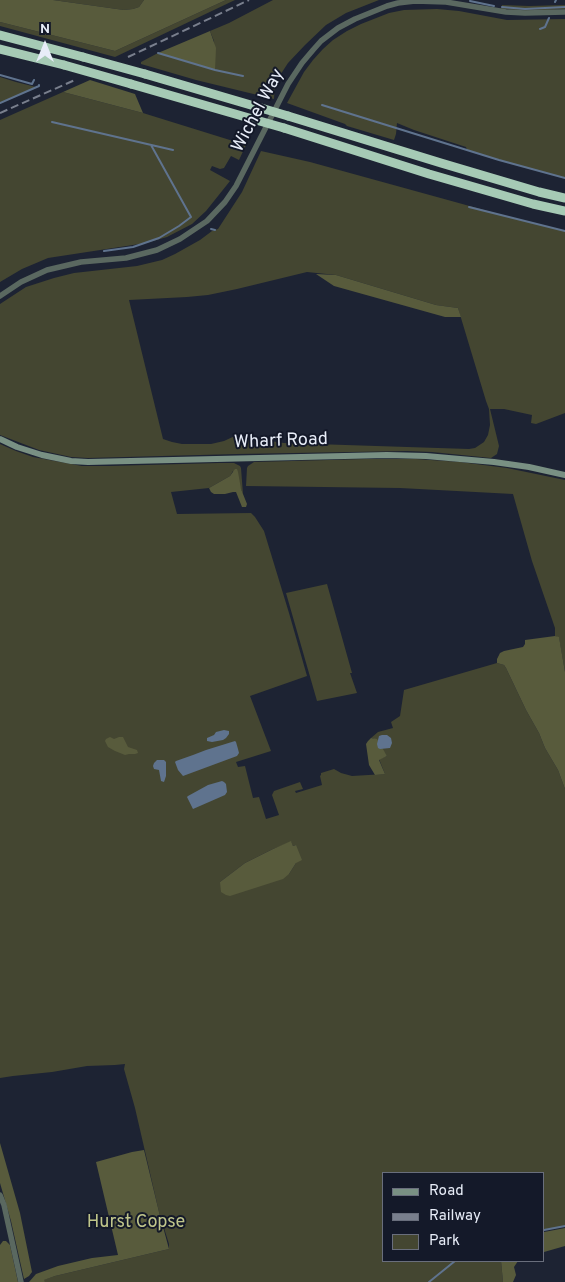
<!DOCTYPE html>
<style>
body{margin:0}
#map{position:relative;width:565px;height:1282px;overflow:hidden;background:#1d2333;font-family:Overpass,sans-serif}
canvas{display:block}
.legend{position:absolute;left:382px;top:1172px;width:162px;height:90px;box-sizing:border-box;background:#141929;border:1px solid #696e7c;margin:0;padding:6px 9px;list-style:none;font-size:15px;color:#e8edf8}
.legend li{display:flex;align-items:center;gap:10px;height:25px}
.legend b{width:25px;border:1px solid #696e7c}
.north{position:absolute;left:20px;top:20px;width:50px;height:50px;-webkit-text-stroke:4px #141929;paint-order:stroke;rotate:0deg;font-size:14px;font-weight:700;line-height:20px;text-align:center;color:#e8edf8}
.north::after{content:'';display:block;margin:auto;width:18px;height:22px;background:#e8edf8;clip-path:polygon(50% 0,100% 100%,50% 72%,0 100%)}
</style>
<div id="map">
<canvas width="565" height="1282"></canvas>
<ul class="legend">
<li><b style="height:6px;background:#799083"></b>Road</li>
<li><b style="height:6px;background:#797f8d"></b>Railway</li>
<li><b style="height:14px;background:#444631"></b>Park</li>
</ul>
<div class="north">N</div>
</div>
<script>
const ctx = document.querySelector('canvas').getContext('2d');
ctx.lineJoin = 'round';
function fill(path, color) {
  ctx.fillStyle = color;
  ctx.fill(path, 'evenodd');
}
function toPath(rows) {
  const path = new Path2D();
  for (const r of rows) {
    path.moveTo(r[0], r[1]);
    for (let i = 2; i < r.length; i += 2) path.lineTo(r[i], r[i + 1]);
  }
  return path;
}
function strokePath(path, color, width, dash) {
  ctx.strokeStyle = color;
  ctx.lineWidth = width;
  ctx.lineCap = dash ? 'butt' : 'round';
  ctx.setLineDash(dash || []);
  ctx.stroke(path);
}
function write(font, color, halo, rows, align = 'center') {
  ctx.font = font + ' Overpass,sans-serif';
  ctx.lineWidth = 4;
  ctx.setLineDash([]);
  ctx.textBaseline = 'middle';
  ctx.strokeStyle = halo;
  ctx.fillStyle = color;
  for (const [text, x, y, turn = 0] of rows) {
    ctx.save();
    ctx.translate(x, y);
    ctx.rotate((+turn || 0) * Math.PI / 180);
    ctx.textAlign = isNaN(turn) ? turn : align;
    if (halo) ctx.strokeText(text, 0, 0);
    ctx.fillText(text, 0, 0);
    ctx.restore();
  }
}
fill(toPath([
 [53,0,144,0,139,7,133,9,124,10],
 [226,0,235,0,115,57,0,26,0,22,115,51],
 [273,0,379,0,346,13,326,25,305,45,288,63,275,83,274,99,196,80,141,64,141,62,158,53,215,70,214,41,210,31,229,23],
 [502,5,529,6,565,5,565,9,530,11,501,9],
 [437,9,459,11,507,20,565,19,565,178,499,160,467,150,466,147,414,130,397,123,396,134,394,140,347,126,345,124,287,103,304,72,313,60,323,49,333,40,347,31,361,24,389,13,404,10],
 [0,77,16,82,36,87,0,103],
 [63,92,143,113,246,145,239,160,231,156,224,168,220,169,212,166,210,170,230,181,206,211,192,224,167,237,146,243,48,258,22,269,0,282,0,120],
 [261,151,310,162,524,221,565,231,565,413,536,424,531,423,532,415,504,409,490,409,499,446,497,454,491,458,432,452,407,451,237,454,88,458,71,457,39,450,0,435,0,304,26,287,54,278,74,273,137,266,162,260,175,254,200,240,212,231,218,229,242,192],
 [307,272,336,275,436,305,458,308,486,401,489,409,490,425,488,435,484,442,475,448,469,449,284,443,262,440,246,436,237,435,224,441,211,444,182,444,172,442,163,439,129,300,187,297,208,295,237,289],
 [0,444,16,451,33,457,82,466,109,466,219,463,234,463,240,466,241,468,243,494,233,471,230,476,209,488,171,492,177,514,251,513,255,517,264,531,289,613,307,676,250,696,271,751,236,762,238,767,245,766,253,798,259,797,266,819,279,815,272,795,274,791,300,782,303,789,295,791,296,793,322,785,320,776,321,775,321,773,334,769,341,773,352,776,385,774,379,759,387,756,373,738,371,738,378,732,393,728,391,722,400,716,404,690,497,663,504,665,506,668,526,710,539,733,545,748,558,770,565,789,565,1226,544,1230,544,1173,384,1173,384,1261,501,1261,503,1282,45,1282,43,1280,55,1276,169,1249,169,1244,159,1212,135,1108,124,1069,125,1064,115,1065,87,1066,52,1072,13,1076,0,1078],
 [291,842,293,846,296,845,296,863,289,874,220,882,245,863,273,849],
 [366,459,416,459,460,462,507,468,565,480,565,672,559,638,555,636,555,628,532,561,513,494,400,488,246,486,247,468,248,466,254,462],
 [327,584,352,673,350,673,357,693,317,701,286,593]
]), '#444631');
fill(toPath([
 [0,0,53,0,124,10,133,9,139,7,144,0,226,0,115,51,0,22],
 [210,31,216,48,215,70,158,53],
 [90,80,135,94,143,113,63,92],
 [316,274,336,275,436,305,458,308,461,317,445,317,334,286],
 [235,469,237,469,238,472,241,489,247,504,246,507,242,507,236,492,233,492,225,494,214,494,211,492,209,488,230,476],
 [555,636,559,637,565,672,565,789,558,770,545,748,539,733,526,710,506,668,504,665,497,663,497,659,500,653,504,651,523,647,525,644,525,640],
 [110,737,114,739,119,737,123,737,128,747,137,750,138,753,135,754,129,754,125,755,115,751,108,747,105,741,106,739],
 [371,738,377,739,387,756,379,760,385,774,375,775,369,765,366,744,368,741],
 [291,841,293,846,296,845,302,860,296,863,289,874,283,879,230,896,226,895,221,892,220,882,245,863,273,849],
 [0,1143,20,1213,32,1272,29,1276,24,1279,11,1221,0,1183],
 [144,1150,159,1212,169,1249,55,1276,44,1280,45,1282,29,1282,36,1274,58,1266,92,1258,118,1255,96,1162,132,1152],
 [565,1228,565,1246,544,1252,544,1232],
 [3,1241,6,1241,10,1245,18,1282,0,1282,0,1245],
 [501,1261,518,1261,514,1267,516,1275,513,1282,503,1282]
]), '#585b3c');
fill(toPath([
 [224,730,229,731,229,734,226,738,223,740,212,742,207,741,207,738,214,735,216,732],
 [382,735,387,735,391,738,392,743,390,748,380,749,378,748,377,744,379,736],
 [235,741,236,742,238,749,239,753,237,756,183,776,178,770,175,762,176,761,193,755,206,750],
 [157,760,164,760,166,762,166,776,164,782,161,781,159,770,154,769,153,766,154,763],
 [222,781,224,782,226,784,227,792,225,795,193,809,187,797,188,796,208,785]
]), '#5f738e');
strokePath(toPath([
 [470,1,494,6],
 [555,2,556,0],
 [502,7,525,9,565,7],
 [540,29,545,27,549,18],
 [158,53,215,70,243,76],
 [0,75,32,84,34,80],
 [0,103,39,86,39,85],
 [322,105,499,160,565,178],
 [52,122,173,150],
 [469,207,565,231],
 [211,229,215,230],
 [104,251,133,247,159,238,179,226,191,217,151,145],
 [544,1230,565,1226],
 [429,1282,455,1261]
]), '#5f738e', 2);
strokePath(toPath([
 [0,296,21,282,47,270,81,262,126,258,157,250,180,239,207,221,225,202,236,186,288,84,302,63,313,50,321,41,338,28,355,19,387,6,398,3,415,1,446,2,506,12,525,13,565,12],
 [0,1195,4,1205,21,1282]
]), '#5a6860', 5.5);
strokePath(toPath([
 [0,439,17,447,42,455,71,461,88,462,387,455,426,456,494,462,529,467,565,475]
]), '#799083', 6);
strokePath(toPath([
 [0,35,83,57],
 [0,49,64,65],
 [145,74,261,108],
 [131,84,256,120],
 [288,116,441,163,539,192,565,198],
 [284,128,429,174,533,204,565,211]
]), '#a6cab5', 9);
strokePath(toPath([
 [128,57,249,0],
 [0,113,75,80]
]), '#797f8d', 2, [8, 4]);
strokePath(toPath([
 [83,57,145,74],
 [64,65,131,84],
 [261,108,288,116],
 [256,120,284,128]
]), '#a6cab5', 9);
write('18px', '#e8edf8', '#141929', [
 ["Wichel Way",259,111,-62],
 ["Wharf Road",281,442,-2]
]);
write('18px', '#c0c68b', '#141929', [
 ["Hurst Copse",136,1223]
]);
</script>
